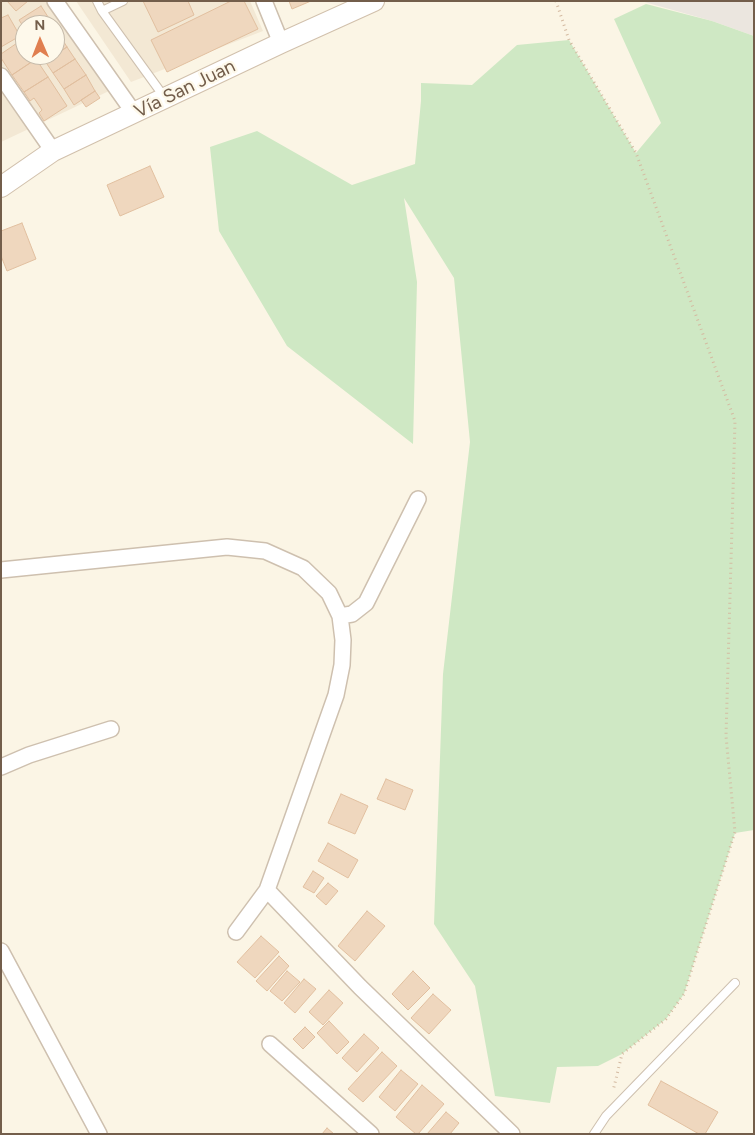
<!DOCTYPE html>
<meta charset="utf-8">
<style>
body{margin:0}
#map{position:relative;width:755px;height:1135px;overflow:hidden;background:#fbf5e5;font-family:Figtree,sans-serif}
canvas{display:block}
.frame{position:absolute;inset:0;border:2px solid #735e4b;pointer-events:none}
.north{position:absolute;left:15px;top:15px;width:50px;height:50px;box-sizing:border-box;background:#fef9eb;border:1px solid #c6bbab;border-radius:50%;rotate:359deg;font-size:14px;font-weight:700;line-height:20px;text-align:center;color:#735e4b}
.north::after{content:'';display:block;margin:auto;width:18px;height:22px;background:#e07f50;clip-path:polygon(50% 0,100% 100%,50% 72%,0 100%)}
</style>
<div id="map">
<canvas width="755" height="1135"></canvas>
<div class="frame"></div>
<div class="north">N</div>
</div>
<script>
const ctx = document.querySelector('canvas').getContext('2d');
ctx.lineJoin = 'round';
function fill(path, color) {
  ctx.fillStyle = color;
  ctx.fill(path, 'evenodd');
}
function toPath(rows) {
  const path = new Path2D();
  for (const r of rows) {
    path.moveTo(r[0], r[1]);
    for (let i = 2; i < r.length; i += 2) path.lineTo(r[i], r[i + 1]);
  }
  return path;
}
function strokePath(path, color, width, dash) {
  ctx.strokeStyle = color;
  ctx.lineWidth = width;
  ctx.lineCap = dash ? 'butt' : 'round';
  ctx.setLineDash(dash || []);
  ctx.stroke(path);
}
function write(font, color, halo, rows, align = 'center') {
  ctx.font = font + ' Figtree,sans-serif';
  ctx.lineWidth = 4.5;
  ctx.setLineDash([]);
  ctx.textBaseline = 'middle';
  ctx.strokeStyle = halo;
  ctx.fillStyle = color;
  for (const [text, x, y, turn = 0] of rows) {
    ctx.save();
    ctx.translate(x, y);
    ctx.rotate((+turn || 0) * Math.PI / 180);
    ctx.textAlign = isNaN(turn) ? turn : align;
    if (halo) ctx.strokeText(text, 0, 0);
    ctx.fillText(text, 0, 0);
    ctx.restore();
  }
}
fill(toPath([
 [1,1,46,1,109,91,1,142],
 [25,25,55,25,55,55,25,55],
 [76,1,250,1,263,31,131,82]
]), '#f3e8d4');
fill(toPath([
 [641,1,754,1,754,36,712,21]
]), '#ebe6df');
fill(toPath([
 [646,4,712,21,754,36,754,830,735,833,684,994,666,1019,622,1054,598,1066,557,1067,550,1103,495,1096,475,986,434,924,443,674,470,442,454,278,404,198,417,282,413,444,287,346,219,231,210,147,257,131,352,185,415,164,421,101,421,83,472,85,517,45,569,40,636,153,661,123,614,19]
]), '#cfe8c4');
const building = toPath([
 [7,1,28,1,16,11,7,1],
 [143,1,188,1,194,15,158,32,143,1],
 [231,1,244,1,258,29,167,72,151,40,231,1],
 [289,1,311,1,292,9,289,1],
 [41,6,50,20,41,25,25,25,25,29,19,20,41,6],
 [8,15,20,36,1,47,1,18,8,15],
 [50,20,53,25,41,25,50,20],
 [59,34,67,47,55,55,55,36,59,34],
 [23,39,25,42,25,55,34,55,36,59,12,75,1,58,1,54,23,39],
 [67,47,75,59,53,73,45,61,67,47],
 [42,55,55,55,45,61,42,55],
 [36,59,48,77,24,92,12,75,36,59],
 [75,59,86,75,64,89,53,73,75,59],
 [86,75,95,91,74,105,64,89,86,75],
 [48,77,67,106,44,121,39,113,42,110,34,98,30,101,24,92,48,77],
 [95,91,100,98,86,107,81,100,95,91],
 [150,166,164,197,120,216,107,185,150,166],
 [22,223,36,259,7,271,1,256,1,231,22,223],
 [386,779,413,790,405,810,377,799,386,779],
 [341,794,368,806,355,834,328,823,341,794],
 [328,843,358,860,348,878,318,861,328,843],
 [313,871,324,878,314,893,303,887,313,871],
 [328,883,338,891,326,905,316,896,328,883],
 [367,911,385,926,355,961,338,946,367,911],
 [261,936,279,952,255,978,237,962,261,936],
 [279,956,289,966,267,991,256,981,279,956],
 [287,971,300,982,282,1001,270,991,287,971],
 [413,971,430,988,408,1010,392,994,413,971],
 [304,979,316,989,295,1013,284,1003,304,979],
 [329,990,343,1003,323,1025,309,1012,329,990],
 [433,994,451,1010,429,1034,411,1018,433,994],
 [329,1021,349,1042,337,1054,317,1033,329,1021],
 [305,1027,315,1037,303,1049,293,1039,305,1027],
 [364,1034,379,1048,357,1072,342,1058,364,1034],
 [382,1052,397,1066,363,1102,348,1089,382,1052],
 [401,1070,418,1084,395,1111,379,1097,401,1070],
 [661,1081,718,1112,705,1134,699,1134,648,1105,661,1081],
 [422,1085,444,1104,418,1134,416,1134,396,1117,422,1085],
 [446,1112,459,1123,450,1134,427,1134,446,1112],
 [327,1128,334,1134,322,1134,327,1128]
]);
fill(building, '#efd7be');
strokePath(building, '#e1bf9f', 1);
const lane = toPath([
 [97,1,102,11,165,98],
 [102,11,123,1],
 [594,1134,606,1116,735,983]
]);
const street = toPath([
 [55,1,134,113],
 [264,1,281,43],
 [1,76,53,151],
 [1,570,227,547,265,551,303,568,329,593,340,616,343,640,342,665,336,695,267,890],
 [340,616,352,614,366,603,418,499],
 [1,767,29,755,111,729],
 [236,932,267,890,360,987,512,1134],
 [1,951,99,1134],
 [270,1044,371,1134]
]);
const secondary = toPath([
 [1,187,53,151,281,43,374,1]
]);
strokePath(lane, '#cec0af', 10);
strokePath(street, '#cec0af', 18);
strokePath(secondary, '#d1c0ac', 22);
strokePath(toPath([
 [556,1,569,40,636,153,735,421,726,736,735,832,684,994,666,1019,622,1054,613,1091]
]), '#d4baa1', 3, [1, 4]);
strokePath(lane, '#fff', 8);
strokePath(street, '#fff', 15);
strokePath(secondary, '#fff', 20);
write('19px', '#735e4b', '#fef9eb', [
 ["Vía San Juan",185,89,-26]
]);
</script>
